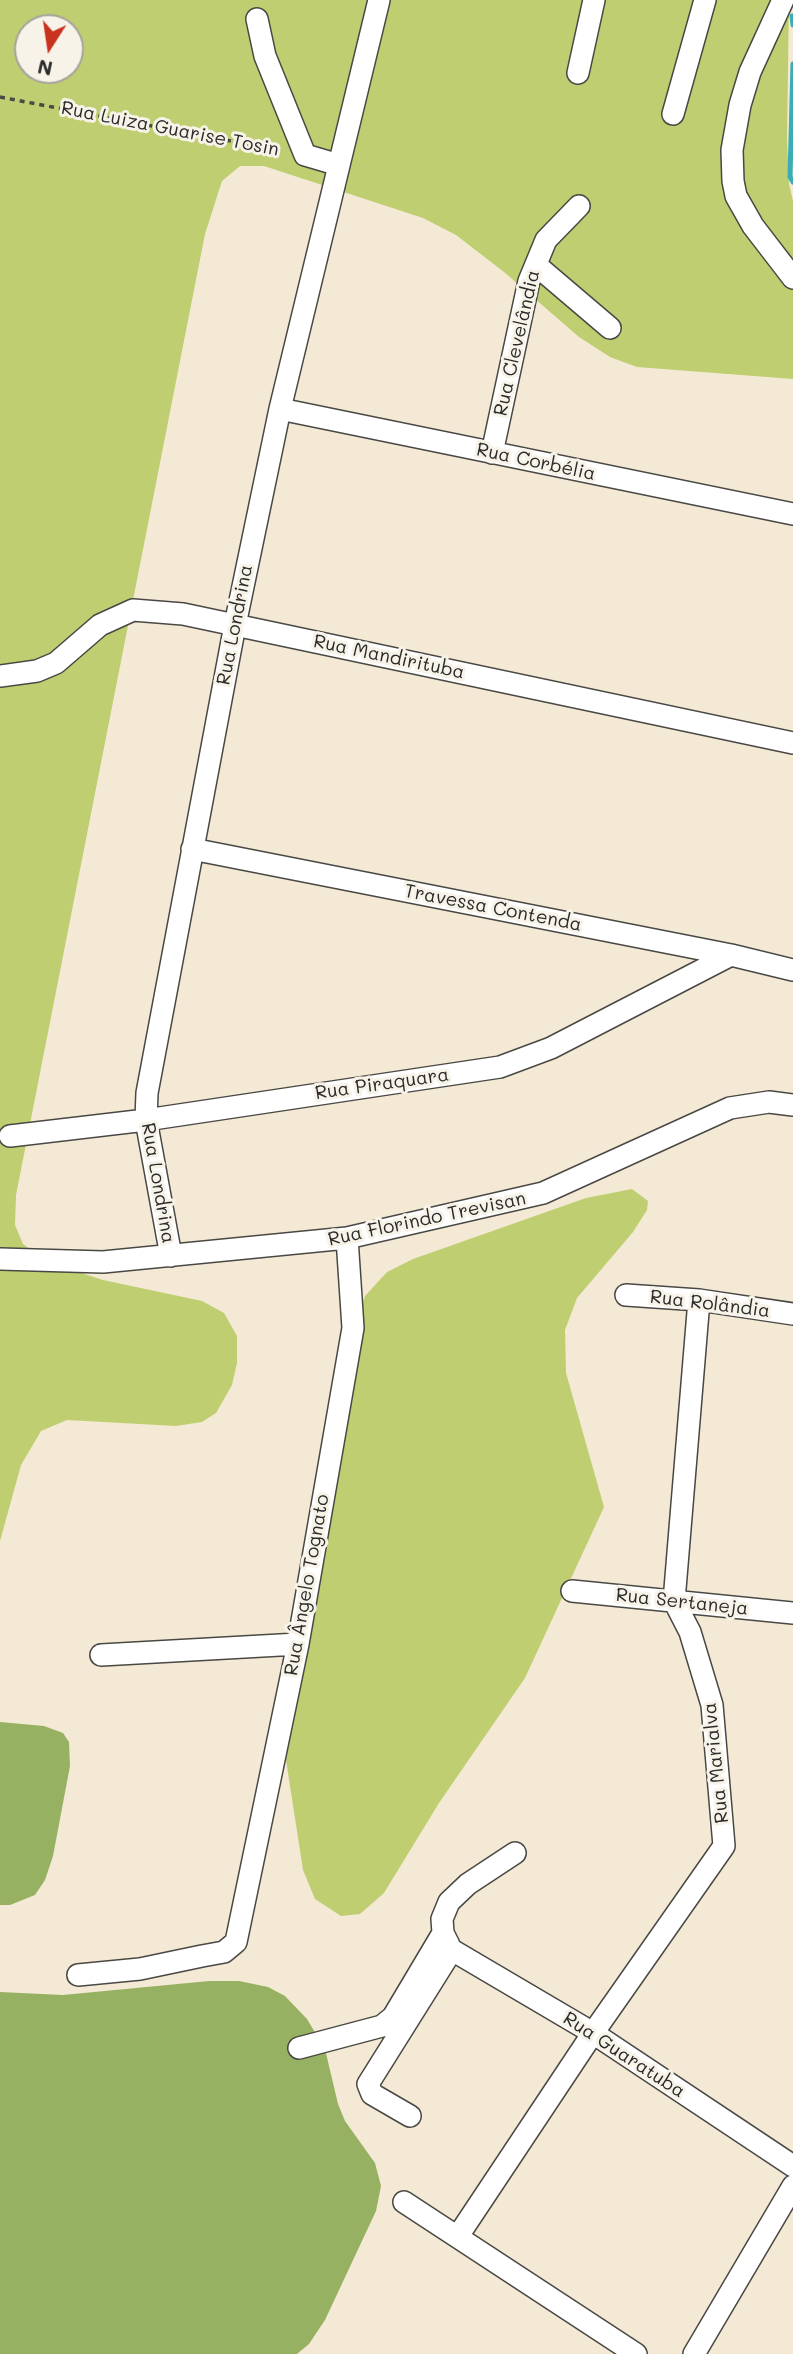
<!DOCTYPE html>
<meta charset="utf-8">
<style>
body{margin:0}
#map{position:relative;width:793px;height:2354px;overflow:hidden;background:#f4e9d4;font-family:Mali,sans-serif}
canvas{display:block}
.north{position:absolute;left:14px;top:14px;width:70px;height:70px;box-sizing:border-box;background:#f7f3e8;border:2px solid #a5a39c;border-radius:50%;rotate:192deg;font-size:19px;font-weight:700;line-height:28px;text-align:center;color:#2b2b2b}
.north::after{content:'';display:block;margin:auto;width:24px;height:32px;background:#c8321e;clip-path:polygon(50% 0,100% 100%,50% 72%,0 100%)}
</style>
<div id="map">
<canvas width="793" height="2354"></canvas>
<div class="north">N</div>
</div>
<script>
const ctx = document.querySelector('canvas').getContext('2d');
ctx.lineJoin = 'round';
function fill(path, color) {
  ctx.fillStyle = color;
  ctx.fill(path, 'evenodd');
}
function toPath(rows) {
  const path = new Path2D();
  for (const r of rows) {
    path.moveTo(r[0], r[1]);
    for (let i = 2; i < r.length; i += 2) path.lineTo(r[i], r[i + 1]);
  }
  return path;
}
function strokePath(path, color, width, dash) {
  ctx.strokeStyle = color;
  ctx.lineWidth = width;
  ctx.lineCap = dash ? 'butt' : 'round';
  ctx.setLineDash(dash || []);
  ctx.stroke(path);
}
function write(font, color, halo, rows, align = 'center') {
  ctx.font = font + ' Mali,sans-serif';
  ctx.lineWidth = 6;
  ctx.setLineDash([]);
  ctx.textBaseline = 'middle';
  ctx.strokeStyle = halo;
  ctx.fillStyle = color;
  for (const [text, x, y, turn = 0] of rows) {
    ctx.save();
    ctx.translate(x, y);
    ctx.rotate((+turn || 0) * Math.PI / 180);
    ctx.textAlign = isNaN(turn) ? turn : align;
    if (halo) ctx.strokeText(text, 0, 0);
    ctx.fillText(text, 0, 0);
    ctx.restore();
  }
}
fill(toPath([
 [0,0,789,0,787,138,789,184,793,201,793,379,637,367,610,357,579,337,504,272,456,235,423,218,264,166,240,166,222,181,205,234,16,1195,15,1225,23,1244,47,1262,103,1280,202,1301,224,1313,237,1336,237,1363,232,1385,216,1413,202,1422,176,1426,67,1420,41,1431,21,1465,0,1541],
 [28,28,70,28,70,70,28,70],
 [632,1189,648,1201,647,1210,633,1232,577,1298,565,1330,566,1373,604,1507,525,1678,439,1803,384,1893,360,1914,341,1916,315,1899,303,1870,284,1747,349,1344,365,1296,387,1272,413,1259,586,1198]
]), '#bfce71');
fill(toPath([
 [0,1722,44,1726,63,1733,69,1742,70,1766,53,1856,45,1880,35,1895,10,1905,0,1905],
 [209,1981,239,1981,268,1987,285,1996,307,2019,325,2049,338,2104,345,2121,375,2163,381,2186,376,2211,325,2320,309,2344,297,2354,0,2354,0,1992,63,1995]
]), '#97b163');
strokePath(toPath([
 [792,16,793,25],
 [793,64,790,177,793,182]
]), '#3badb4', 5);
const minor = toPath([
 [783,0,750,72,740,105,732,150,733,181,736,196,753,226,793,278],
 [257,19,265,56,305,155,339,165],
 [578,73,594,0],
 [673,114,705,0],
 [536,265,610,328],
 [280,409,793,514],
 [492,453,529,281,546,240,579,206],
 [0,676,37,671,56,663,100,625,133,610,183,614,793,743],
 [192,849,731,955,793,970],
 [10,1136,146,1120,500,1067,551,1048,731,955],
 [171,1256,146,1120,147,1093,235,625,280,409,379,0],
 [0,1259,103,1262,347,1238,543,1193,730,1108,769,1102,793,1105],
 [626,1295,699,1300,793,1314],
 [572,1591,793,1613],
 [101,1655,298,1644],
 [449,1945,443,1933,442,1919,449,1902,468,1884,515,1853],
 [452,1950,593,2033,793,2166],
 [78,1975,140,1969,202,1956,224,1952,236,1942,298,1644,353,1328,347,1238],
 [299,2048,382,2026,393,2017,443,1933],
 [410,2116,372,2094,368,2084,452,1950],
 [404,2202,636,2354],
 [458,2236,593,2033,724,1846,712,1705,690,1632,674,1601,699,1300],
 [694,2354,793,2186]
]);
strokePath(minor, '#494844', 24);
strokePath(toPath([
 [0,97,283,151]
]), '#494844', 3.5, [5, 5]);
strokePath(minor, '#fff', 21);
write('19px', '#2b2b2b', '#f7f3e8', [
 ["Rua Luiza Guarise Tosin",170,129,11],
 ["Rua Clevelândia",517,343,-77],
 ["Rua Corbélia",536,462,12],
 ["Rua Londrina",235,625,-79],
 ["Rua Mandirituba",389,657,12],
 ["Travessa Contenda",493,908,11],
 ["Rua Piraquara",382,1084,-8],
 ["Rua Londrina",158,1183,80],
 ["Rua Florindo Trevisan",427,1219,-12],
 ["Rua Rolândia",710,1304,7],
 ["Rua Ângelo Tognato",307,1585,-80],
 ["Rua Sertaneja",682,1602,6],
 ["Rua Marialva",716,1763,-96],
 ["Rua Guaratuba",624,2055,33]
]);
</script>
